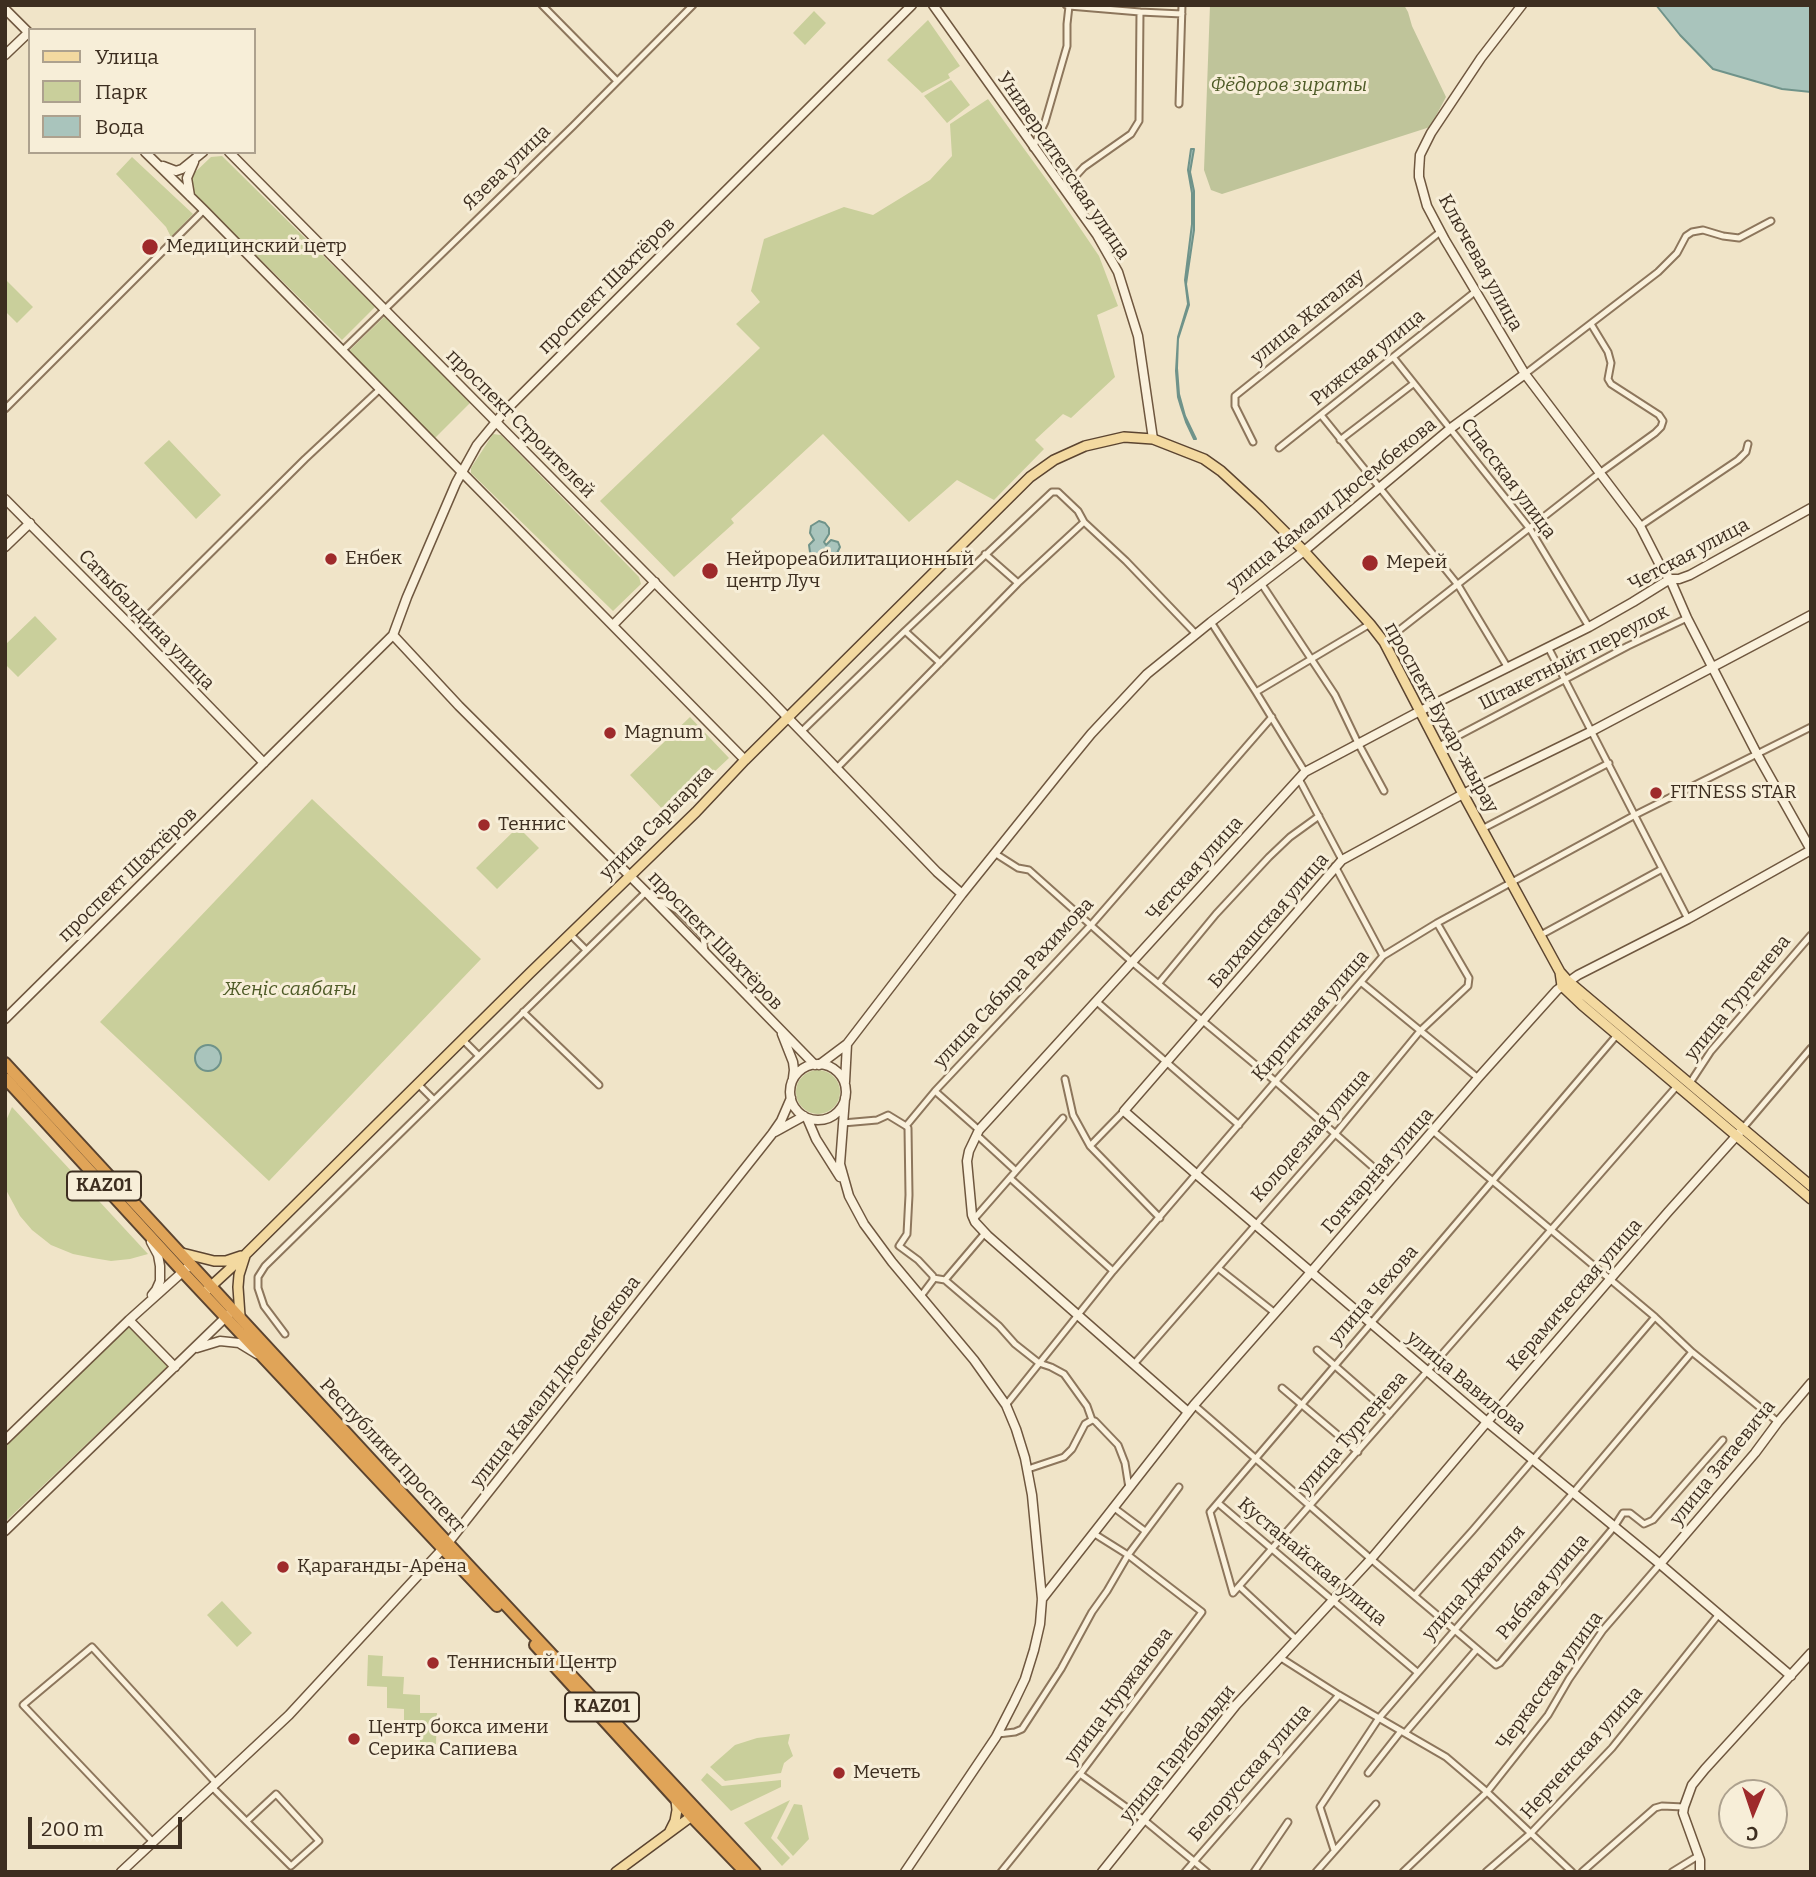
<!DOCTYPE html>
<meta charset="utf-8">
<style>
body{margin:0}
#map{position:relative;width:1816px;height:1877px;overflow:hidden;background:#f0e4c8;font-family:Bitter,serif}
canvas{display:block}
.frame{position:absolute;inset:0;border:7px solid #3d2e20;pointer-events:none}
.legend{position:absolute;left:28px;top:28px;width:228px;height:126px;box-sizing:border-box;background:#f7eed8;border:2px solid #ada18e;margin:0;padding:9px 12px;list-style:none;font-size:21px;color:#3d2e20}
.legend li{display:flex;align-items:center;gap:14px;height:35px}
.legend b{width:35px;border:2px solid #ada18e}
.north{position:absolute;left:1718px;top:1779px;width:70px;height:70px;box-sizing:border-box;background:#f7eed8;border:2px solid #ada18e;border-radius:50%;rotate:182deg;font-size:19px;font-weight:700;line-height:28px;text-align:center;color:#3d2e20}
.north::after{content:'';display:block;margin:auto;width:24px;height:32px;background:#9e2a2b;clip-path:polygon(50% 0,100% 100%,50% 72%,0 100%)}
.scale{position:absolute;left:28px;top:1817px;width:154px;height:32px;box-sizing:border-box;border:4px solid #3d2e20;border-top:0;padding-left:9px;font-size:21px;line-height:24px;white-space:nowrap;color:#3d2e20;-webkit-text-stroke:5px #f7eed8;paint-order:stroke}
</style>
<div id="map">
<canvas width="1816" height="1877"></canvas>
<div class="frame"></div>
<ul class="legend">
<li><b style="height:9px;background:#f3d9a0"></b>Улица</li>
<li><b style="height:19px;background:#c9cf9b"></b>Парк</li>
<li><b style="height:19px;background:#a9c4bc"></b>Вода</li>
</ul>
<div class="north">С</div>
<div class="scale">200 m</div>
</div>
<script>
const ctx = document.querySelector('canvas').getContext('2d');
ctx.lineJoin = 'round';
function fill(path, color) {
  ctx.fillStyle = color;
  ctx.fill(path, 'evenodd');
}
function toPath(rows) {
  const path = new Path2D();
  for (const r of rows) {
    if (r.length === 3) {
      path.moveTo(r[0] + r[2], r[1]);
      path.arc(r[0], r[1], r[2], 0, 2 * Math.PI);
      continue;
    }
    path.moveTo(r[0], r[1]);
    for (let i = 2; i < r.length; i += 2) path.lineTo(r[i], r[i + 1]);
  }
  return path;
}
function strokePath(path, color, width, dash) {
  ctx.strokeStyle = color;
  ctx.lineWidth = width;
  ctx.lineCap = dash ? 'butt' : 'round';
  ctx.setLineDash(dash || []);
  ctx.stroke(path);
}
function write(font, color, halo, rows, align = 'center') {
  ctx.font = font + ' Bitter,serif';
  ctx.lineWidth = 6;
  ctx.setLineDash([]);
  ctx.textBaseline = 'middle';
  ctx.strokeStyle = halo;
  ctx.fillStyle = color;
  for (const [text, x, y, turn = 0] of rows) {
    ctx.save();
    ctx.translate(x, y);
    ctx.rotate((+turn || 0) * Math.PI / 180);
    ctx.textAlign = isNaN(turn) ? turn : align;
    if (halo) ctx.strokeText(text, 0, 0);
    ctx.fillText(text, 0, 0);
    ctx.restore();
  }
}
fill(toPath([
 [814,11,826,23,805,45,793,33],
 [928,20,960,66,948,74,950,78,922,93,887,60],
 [951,80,970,105,947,123,924,96],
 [988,99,1059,197,1099,256,1118,306,1097,315,1115,377,1071,418,1063,414,1035,440,1044,449,994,500,957,480,909,522,823,434,731,519,734,523,674,577,600,501,760,348,736,324,760,302,751,291,764,239,844,207,873,215,930,180,952,156,950,124],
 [222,156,375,307,342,340,194,194,190,185,191,176,211,157],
 [132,157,193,214,171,237,166,227,116,174],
 [5,279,33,307,17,323,5,311],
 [385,316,470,403,434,439,348,352],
 [493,434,501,435,639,577,641,584,613,611,471,473,471,468],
 [169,440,221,495,196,519,144,463],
 [35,616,57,639,18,677,5,664,5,645],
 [690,717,729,758,668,815,630,775],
 [312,799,481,959,269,1181,100,1022],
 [518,827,539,848,497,889,476,868],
 [818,1092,22],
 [12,1107,148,1254,130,1259,111,1261,93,1258,73,1254,51,1245,32,1230,20,1216,5,1188,5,1123],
 [131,1323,169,1365,5,1522,5,1445],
 [222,1601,252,1633,237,1647,207,1615],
 [368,1655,383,1656,382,1676,404,1677,403,1694,420,1695,420,1713,437,1713,436,1744,420,1743,420,1726,404,1725,404,1709,387,1708,387,1687,367,1686],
 [790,1734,788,1743,793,1756,784,1763,781,1773,725,1781,710,1767,735,1745,757,1738],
 [707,1773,722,1786,781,1780,781,1787,731,1811,701,1780],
 [790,1800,771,1838,790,1858,782,1866,744,1823],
 [794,1804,802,1805,809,1839,793,1856,777,1838]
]), '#c9cf9b');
fill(toPath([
 [1210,5,1404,5,1408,12,1412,26,1446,97,1430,127,1222,194,1211,190,1204,170]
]), '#bfc49a');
const water = toPath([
 [1656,5,1811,5,1811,92,1782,89,1713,69,1680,35,1656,5],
 [1191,149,1194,149,1190,172,1194,191,1194,230,1186,284,1189,305,1178,339,1177,368,1179,394,1185,416,1196,439,1194,439,1186,422,1181,407,1178,397,1176,371,1178,337,1188,304,1185,280,1192,224,1192,193,1188,170,1191,149],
 [819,521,825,523,829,528,829,534,824,542,826,545,831,540,838,542,840,547,837,553,831,554,826,550,821,555,816,557,810,552,809,545,814,540,810,533,811,526,819,521],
 [208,1058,13]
]);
fill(water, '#a9c4bc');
strokePath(water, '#6f938a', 2);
const street = toPath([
 [542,5,617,81],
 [1140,12,1182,14],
 [1179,104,1182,5],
 [1033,148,1045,122,1067,46,1067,24,1069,6,1066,5],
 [1062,187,1072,180,1084,167,1131,134,1139,121,1140,12,1069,6],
 [342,351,573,126,693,5],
 [1393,357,1530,529,1589,627],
 [1525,374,1658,272,1677,253,1686,236,1692,232,1703,230,1723,236,1739,238,1771,221],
 [5,409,204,210],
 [1321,415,1458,585,1508,668],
 [1340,440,1413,384],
 [1253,442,1235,406,1235,396,1440,232],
 [1279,448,1476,291],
 [1640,526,1738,460,1746,452,1748,444],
 [985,554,1018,583],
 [1261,583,1335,695,1358,743,1384,791],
 [1211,622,1256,692,1305,772],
 [134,629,305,459,380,389],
 [905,631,1052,492,1058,492,1078,511,1084,522],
 [1384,642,1601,472,1655,433,1661,427,1663,421,1659,415,1611,384,1608,379,1611,363,1608,352,1591,324],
 [1548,647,1688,919],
 [1256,692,1370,624],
 [802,731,905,631,940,663],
 [1439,746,1628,646,1687,618],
 [836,769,1018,583,1084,522,1126,561,1196,634],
 [1299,779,1342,860],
 [1482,829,1609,763],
 [996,854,1018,868,1029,870,1132,962,1275,1081,1389,1181],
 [1335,866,1383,956],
 [654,901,663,902,679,911,687,919,703,936,705,952],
 [570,934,586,950],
 [1539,936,1662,869],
 [1159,983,1216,914,1269,857,1290,837,1319,816],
 [1362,983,1478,1078],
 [1097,1002,1239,1125],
 [523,1012,599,1085],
 [463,1040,479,1056],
 [1065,1079,1073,1115,1090,1146,1160,1218],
 [1690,1083,1711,1051,1811,935],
 [418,1084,433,1099],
 [935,1091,979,1130],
 [843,1123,877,1120,888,1115,906,1126],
 [1743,1128,1811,1048],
 [1433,1131,1655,1317,1692,1352,1778,1422],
 [1090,1146,1124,1111],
 [1016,1171,1063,1118],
 [1010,1178,1113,1271],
 [974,1219,1016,1171,977,1135],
 [1218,1268,1275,1313],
 [933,1278,945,1280,999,1326,1015,1344,1039,1363,1051,1367,1064,1374,1087,1406,1092,1420],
 [945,1280,985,1233],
 [921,1296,933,1280,933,1276,918,1260,899,1246,907,1234,909,1195,908,1128,906,1126,935,1091,1091,925,1272,717],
 [285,1334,264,1306,258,1288,258,1277,265,1266,646,892],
 [1317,1350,1390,1414],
 [1134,1364,1336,1133,1420,1031,1468,986,1469,978,1437,923],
 [1282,1388,1358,1452],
 [1006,1405,1113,1271,1383,956,1437,923,1635,815,1811,727],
 [1194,1405,1371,1559,1496,1665,1500,1663,1614,1527,1623,1513,1630,1513,1644,1524,1653,1520,1723,1440],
 [1028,1469,1064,1457,1072,1449,1085,1424,1092,1420,1095,1421,1118,1445,1125,1463,1129,1488],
 [1218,1503,1417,1672],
 [1113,1507,1145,1531],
 [1239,1586,1297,1640],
 [1233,1593,1210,1512,1617,1035],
 [1233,1593,1677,1086],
 [1415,1595,1473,1530,1655,1317],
 [1281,1658,1339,1695,1446,1757,1487,1792,1572,1872],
 [1405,1733,1477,1649],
 [998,1734,1015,1732,1022,1729,1061,1669,1092,1612,1107,1591,1128,1555,1179,1487],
 [1368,1773,1401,1731],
 [1080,1774,1144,1820,1207,1872],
 [212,1787,291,1866,319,1841,276,1794,247,1821],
 [153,1842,23,1705,92,1647,216,1783],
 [1334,1850,1320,1807,1379,1718,1573,1493,1692,1352],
 [1001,1872,1080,1774,1202,1612,1128,1555,1093,1533],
 [1185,1872,1339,1695],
 [1254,1872,1288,1822],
 [1316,1872,1376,1804],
 [1403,1872,1487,1792,1548,1715,1569,1679,1603,1630,1660,1564],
 [1486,1872,1531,1833,1612,1748,1719,1614],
 [1582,1872,1655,1808,1662,1806,1684,1807],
 [1672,1872,1698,1856]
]);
const secondary = toPath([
 [933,5,1097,235,1118,272,1138,336,1153,439],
 [1522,5,1481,58,1431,133,1420,155,1419,171,1419,177,1427,206,1445,240,1525,374,1640,526,1663,571,1670,579,1687,618,1757,754,1811,850],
 [5,9,30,34],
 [5,55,28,33],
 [145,152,204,210,745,760],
 [229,152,765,694,937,872,962,894],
 [163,166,176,171,182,169,203,152],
 [190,196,187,178,194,162],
 [5,499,134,629,264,763],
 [5,547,30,523],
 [613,625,655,582],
 [393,635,459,706,646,892,815,1065],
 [5,1019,393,635,407,597,456,483,477,445,505,411,912,5],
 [782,1034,793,1062,794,1070,793,1078],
 [818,1092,28],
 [819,1065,847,1044,962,894,1064,767,1091,734,1147,674,1211,622,1304,551,1451,428,1525,374],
 [845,1082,847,1044],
 [845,1098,840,1164,849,1196,864,1224,892,1262,974,1360,1006,1405,1016,1429,1025,1458,1032,1495,1042,1599,1040,1624,1034,1650,1025,1679,1014,1702,996,1737,905,1872],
 [807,1118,816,1139,840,1177],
 [775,1132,804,1116],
 [151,1242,158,1255,160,1266,160,1281,156,1290,152,1295],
 [129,1320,175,1367],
 [197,1348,220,1341,239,1343,257,1354],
 [1188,1412,988,1236,975,1222,972,1215,967,1161,969,1151,979,1130,1305,772,1420,711,1589,627,1633,602,1670,579,1679,579,1690,575,1811,508],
 [5,1440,129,1320,187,1268],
 [5,1531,229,1314],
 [1660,1564,1755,1453,1778,1422,1811,1383],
 [1042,1599,1194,1405,1312,1271,1478,1078,1557,990,1578,975,1688,919,1811,850],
 [1791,1676,1660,1564,1487,1422,1196,1174,1124,1111,1342,860,1463,794,1592,731,1811,615],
 [121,1872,289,1715,448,1543,772,1134,781,1121,791,1098],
 [1102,1872,1236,1705,1371,1559,1487,1422,1668,1212,1739,1133],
 [1700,1872,1700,1860,1683,1813,1684,1807,1692,1785,1705,1769,1811,1653]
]);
const primary = toPath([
 [1560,972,1562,986,1582,1005,1811,1199],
 [182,1253,214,1261,226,1261,241,1256],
 [208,1289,246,1254,530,973,696,812,745,760,1030,477,1054,460,1085,446,1124,437,1153,439,1204,459,1221,471,1259,506,1304,551,1370,624,1384,642,1463,794,1560,972,1568,981,1811,1186],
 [240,1316,238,1287,239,1275,245,1256],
 [670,1831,675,1821,677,1810,676,1800],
 [616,1872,696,1813]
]);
const highway = toPath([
 [5,1063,458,1554,755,1872],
 [5,1078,183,1272,443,1549,497,1606],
 [535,1645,691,1816,745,1872]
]);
strokePath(street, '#8d765c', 9);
strokePath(secondary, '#6f573f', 11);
strokePath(primary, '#5b4430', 12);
strokePath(highway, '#5b4430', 14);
strokePath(street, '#faf1dc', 5);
strokePath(secondary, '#faf1dc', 8);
strokePath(primary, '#f3d9a0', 9);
strokePath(highway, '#e0a458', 10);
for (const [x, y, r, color] of [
 [150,247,9,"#9e2a2b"],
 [331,559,7,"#9e2a2b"],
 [1370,563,9,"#9e2a2b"],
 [710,571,9,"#9e2a2b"],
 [610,733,7,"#9e2a2b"],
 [1656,793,7,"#9e2a2b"],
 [484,825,7,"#9e2a2b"],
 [283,1567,7,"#9e2a2b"],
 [433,1663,7,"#9e2a2b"],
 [354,1739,7,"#9e2a2b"],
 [839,1773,7,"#9e2a2b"]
]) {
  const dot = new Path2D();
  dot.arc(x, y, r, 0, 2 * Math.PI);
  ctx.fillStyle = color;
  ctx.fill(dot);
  strokePath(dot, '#f7eed8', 2.5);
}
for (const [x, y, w] of [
 [104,1186,74],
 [602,1707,74]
]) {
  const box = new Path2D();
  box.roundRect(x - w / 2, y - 14.5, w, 29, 5);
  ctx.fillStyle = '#f7eed8';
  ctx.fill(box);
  strokePath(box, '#3d2e20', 2);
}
write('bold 18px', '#3d2e20', null, [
 ["KАZ01",104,1186],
 ["KАZ01",602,1707]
]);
write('italic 19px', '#4d5a26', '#f7eed8', [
 ["Фёдоров зираты",1289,86],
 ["Жеңіс саябағы",290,990]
]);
write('19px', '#3d2e20', '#f7eed8', [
 ["Университетская улица",1063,166,56],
 ["Язева улица",507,168,-44],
 ["Ключевая улица",1480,263,61],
 ["проспект Шахтёров",607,286,-45],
 ["улица Жагалау",1308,317,-39],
 ["Рижская улица",1368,358,-39],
 ["проспект Строителей",520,424,45],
 ["Спасская улица",1508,479,53],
 ["улица Камали Дюсембекова",1332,505,-39],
 ["Четская улица",1689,555,-28],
 ["Сатыбалдина улица",146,620,46],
 ["Штакетныйт переулок",1574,658,-27],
 ["проспект Бухар-жырау",1441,718,61],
 ["улица Сарыарка",657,823,-45],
 ["Четская улица",1195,869,-48],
 ["проспект Шахтёров",128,875,-44],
 ["Балхашская улица",1269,921,-49],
 ["проспект Шахтёров",715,941,46],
 ["улица Сабыра Рахимова",1014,983,-47],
 ["улица Тургенева",1738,998,-51],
 ["Кирпичная улица",1311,1016,-49],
 ["Колодезная улица",1311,1136,-49],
 ["Гончарная улица",1378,1171,-49],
 ["улица Чехова",1374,1295,-49],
 ["Керамическая улица",1575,1295,-49],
 ["улица Камали Дюсембекова",556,1382,-52],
 ["улица Вавилова",1466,1383,40],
 ["улица Тургенева",1353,1433,-49],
 ["Республики проспект",392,1456,47],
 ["улица Затаевича",1723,1463,-51],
 ["Кустанайская улица",1312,1562,40],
 ["улица Джалиля",1474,1583,-49],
 ["Рыбная улица",1543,1587,-50],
 ["Черкасская улица",1550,1681,-54],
 ["улица Нуржанова",1119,1696,-53],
 ["Нерченская улица",1582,1753,-48],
 ["улица Гарибальди",1178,1754,-51],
 ["Белорусская улица",1250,1773,-49]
]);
write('19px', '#3d2e20', '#f7eed8', [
 ["Медицинский цетр",166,247],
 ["Енбек",345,559],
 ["Нейрореабилитационный",726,560],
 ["центр Луч",726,582],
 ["Мерей",1386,563],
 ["Magnum",624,733],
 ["FITNESS STAR",1670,793],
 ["Теннис",498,825],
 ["Қарағанды-Арена",297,1567],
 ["Теннисный Центр",447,1663],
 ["Центр бокса имени",368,1728],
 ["Серика Сапиева",368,1750],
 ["Мечеть",853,1773]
], 'left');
</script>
